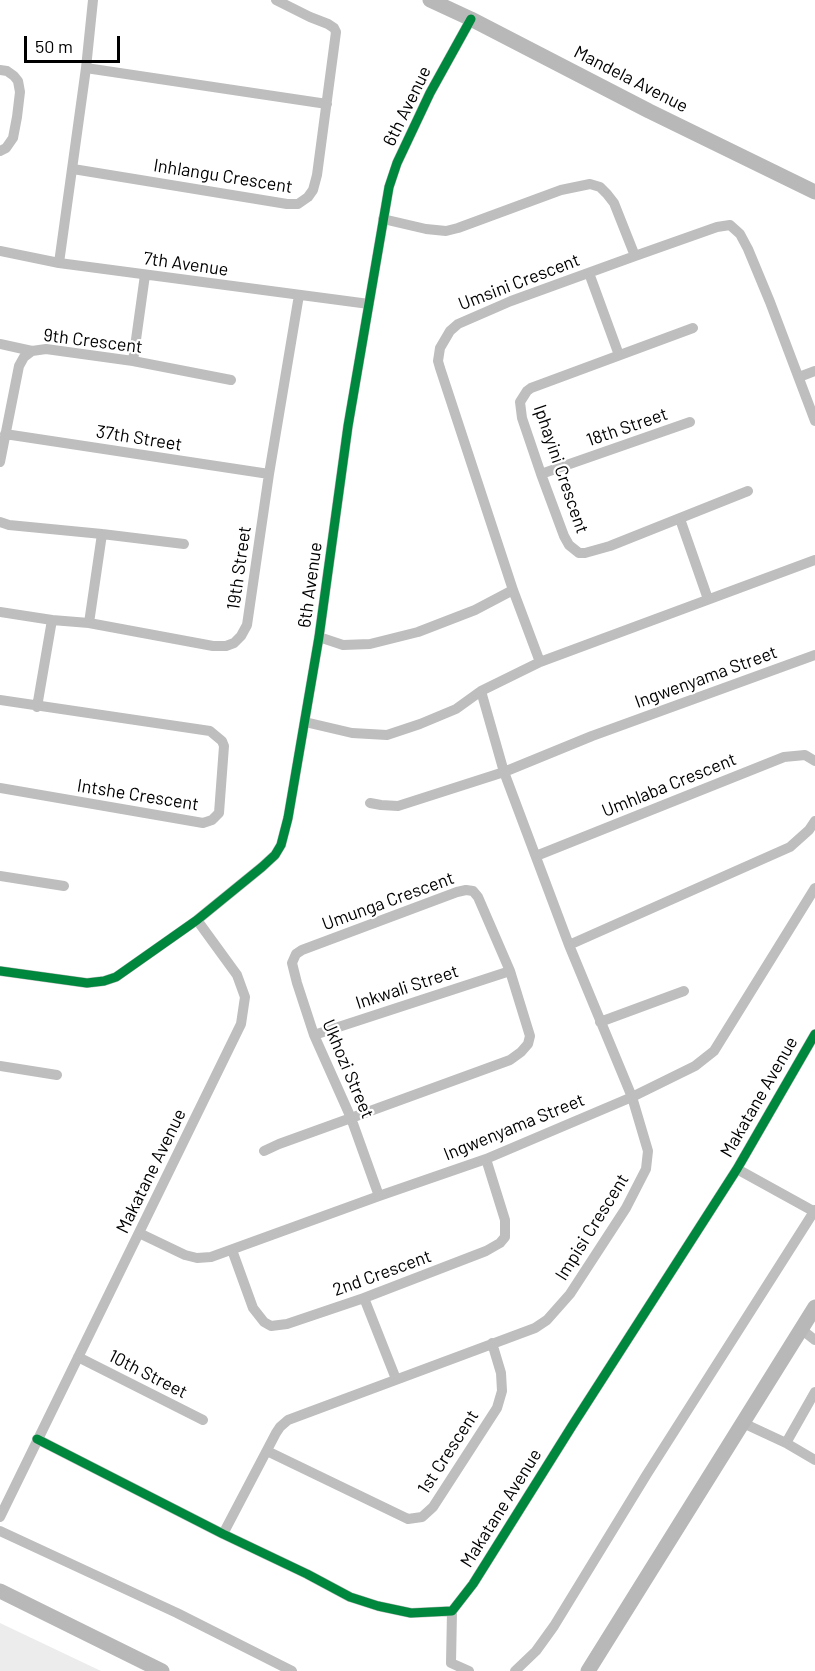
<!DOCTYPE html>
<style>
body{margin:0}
#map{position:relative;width:815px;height:1671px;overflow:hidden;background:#fff;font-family:Barlow,sans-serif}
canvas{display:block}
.scale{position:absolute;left:24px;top:36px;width:96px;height:27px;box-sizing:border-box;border:3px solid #000;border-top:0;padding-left:8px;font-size:18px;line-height:21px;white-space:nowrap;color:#000;-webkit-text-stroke:4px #fff;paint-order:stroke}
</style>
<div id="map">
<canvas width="815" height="1671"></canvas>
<div class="scale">50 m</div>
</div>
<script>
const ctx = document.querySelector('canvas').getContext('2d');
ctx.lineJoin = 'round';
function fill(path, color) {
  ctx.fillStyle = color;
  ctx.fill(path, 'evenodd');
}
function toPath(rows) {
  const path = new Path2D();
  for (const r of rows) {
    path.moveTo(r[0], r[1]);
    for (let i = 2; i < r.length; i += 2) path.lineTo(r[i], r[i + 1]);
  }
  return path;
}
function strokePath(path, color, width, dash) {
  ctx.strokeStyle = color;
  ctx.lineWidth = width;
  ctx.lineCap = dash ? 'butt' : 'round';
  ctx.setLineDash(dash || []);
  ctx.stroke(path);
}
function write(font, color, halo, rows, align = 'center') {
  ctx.font = font + ' Barlow,sans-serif';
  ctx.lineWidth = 4.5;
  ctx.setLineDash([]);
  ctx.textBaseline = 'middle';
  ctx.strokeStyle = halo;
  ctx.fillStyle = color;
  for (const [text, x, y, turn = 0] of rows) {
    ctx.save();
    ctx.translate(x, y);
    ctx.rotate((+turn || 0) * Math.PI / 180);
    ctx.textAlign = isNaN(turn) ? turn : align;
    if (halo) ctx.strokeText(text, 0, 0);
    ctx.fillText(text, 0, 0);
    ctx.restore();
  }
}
fill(toPath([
 [0,1623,101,1671,0,1671]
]), '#ececec');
strokePath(toPath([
 [86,68,327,104],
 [0,70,7,71,14,76,18,81,20,92,17,117,13,138,6,148,0,151],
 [73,169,287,204,298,204,308,197,313,190,317,175,336,32,334,28,328,24,310,17,276,0],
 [383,219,426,229,446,231,458,228,561,190,590,184,600,187,607,194,614,203,635,256],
 [0,251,59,263,369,304],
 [59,263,86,68,93,0],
 [589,273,619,355],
 [693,328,531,388,527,391,520,402,522,418,541,474,564,536,569,545,579,553,585,553,610,546,748,491],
 [0,344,32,351],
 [133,361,145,275],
 [799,377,815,371],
 [5,434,269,474],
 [0,462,19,366,24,357,32,351,46,349,133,361,231,380],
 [541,474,690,422],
 [680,519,708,599],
 [0,522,9,525,102,534,184,544],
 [0,612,52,620,89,623,213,646,226,646,234,643,241,636,247,625,269,474,299,295],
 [89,623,102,534],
 [319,637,343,645,370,644,418,632,475,610,513,590],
 [540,662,513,590,440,368,438,361,440,348,450,331,458,324,511,301,635,256,717,227,730,225,740,234,748,249,770,302,815,421],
 [0,700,210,731,222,741,224,746,219,813,212,820,203,823,0,788],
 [37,707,52,620],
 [305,722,352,733,387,735,420,724,456,709,481,691,540,662,815,560],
 [370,803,381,805,398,806,504,772,592,736,815,655],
 [536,856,784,757,805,755,815,761],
 [0,876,64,886],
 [569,945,790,847,809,830,815,821],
 [0,971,87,983,104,981,116,977,197,920,262,867,275,855,281,845,288,818,319,637,348,426,389,187,397,163,430,93,471,19],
 [600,1022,684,991],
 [314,1035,510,971],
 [0,1066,57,1075],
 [264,1151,279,1144,351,1118,510,1060,521,1052,528,1044,530,1036,510,971,478,897,473,891,466,890,457,892,302,950,296,954,292,963,297,983,314,1035,351,1118,379,1196],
 [737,1169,815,1212],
 [139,1233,185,1255,197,1258,211,1257,379,1196,486,1159,632,1097,695,1066,714,1051,815,888],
 [232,1250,253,1308,264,1322,271,1326,287,1324,364,1298,486,1251,500,1243,505,1237,505,1220,486,1159],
 [364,1298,396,1379],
 [801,1329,815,1340],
 [78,1357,203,1420],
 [815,1392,786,1443,815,1460],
 [743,1423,786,1443],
 [37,1439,223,1534,307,1574,350,1597,378,1606,411,1613,452,1611,473,1584,572,1426,737,1169,815,1034],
 [267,1451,408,1519,422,1517,433,1507,497,1408,502,1391,501,1373,492,1343],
 [0,1517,241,1024,245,997,237,975,197,920],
 [0,1531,177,1613,292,1671],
 [223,1534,276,1433,280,1427,288,1420,535,1328,547,1320,570,1294,626,1208,646,1169,648,1151,632,1097,569,945,504,772,481,691],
 [452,1611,451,1663,469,1671],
 [515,1671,536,1651,554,1626,647,1474,815,1210]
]), '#bebebe', 10);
strokePath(toPath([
 [430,0,471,19,649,111,815,192],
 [0,1591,162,1671],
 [588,1671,815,1307]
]), '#b8b8b8', 15);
strokePath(toPath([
 [0,971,87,983,104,981,116,977,197,920,262,867,275,855,281,845,288,818,319,637,348,426,389,187,397,163,430,93,471,19],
 [37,1439,223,1534,307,1574,350,1597,378,1606,411,1613,452,1611,473,1584,572,1426,737,1169,815,1034]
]), '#00873e', 9);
write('18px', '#000', '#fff', [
 ["Mandela Avenue",631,79,27],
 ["6th Avenue",407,106,-64],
 ["Inhlangu Crescent",223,176,9],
 ["7th Avenue",186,264,8],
 ["Umsini Crescent",519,282,-21],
 ["9th Crescent",93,341,7],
 ["18th Street",627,427,-19],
 ["37th Street",139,438,9],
 ["Iphayini Crescent",561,469,71],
 ["19th Street",239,568,-82],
 ["6th Avenue",310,585,-82],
 ["Ingwenyama Street",706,677,-20],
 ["Umhlaba Crescent",669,785,-22],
 ["Intshe Crescent",138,795,9],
 ["Umunga Crescent",388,901,-20],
 ["Inkwali Street",407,987,-18],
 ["Ukhozi Street",348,1069,67],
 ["Makatane Avenue",759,1097,-60],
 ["Ingwenyama Street",514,1127,-22],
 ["Makatane Avenue",151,1171,-64],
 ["Impisi Crescent",592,1227,-58],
 ["2nd Crescent",382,1273,-20],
 ["10th Street",148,1374,27],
 ["1st Crescent",448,1452,-57],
 ["Makatane Avenue",501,1508,-58]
]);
</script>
